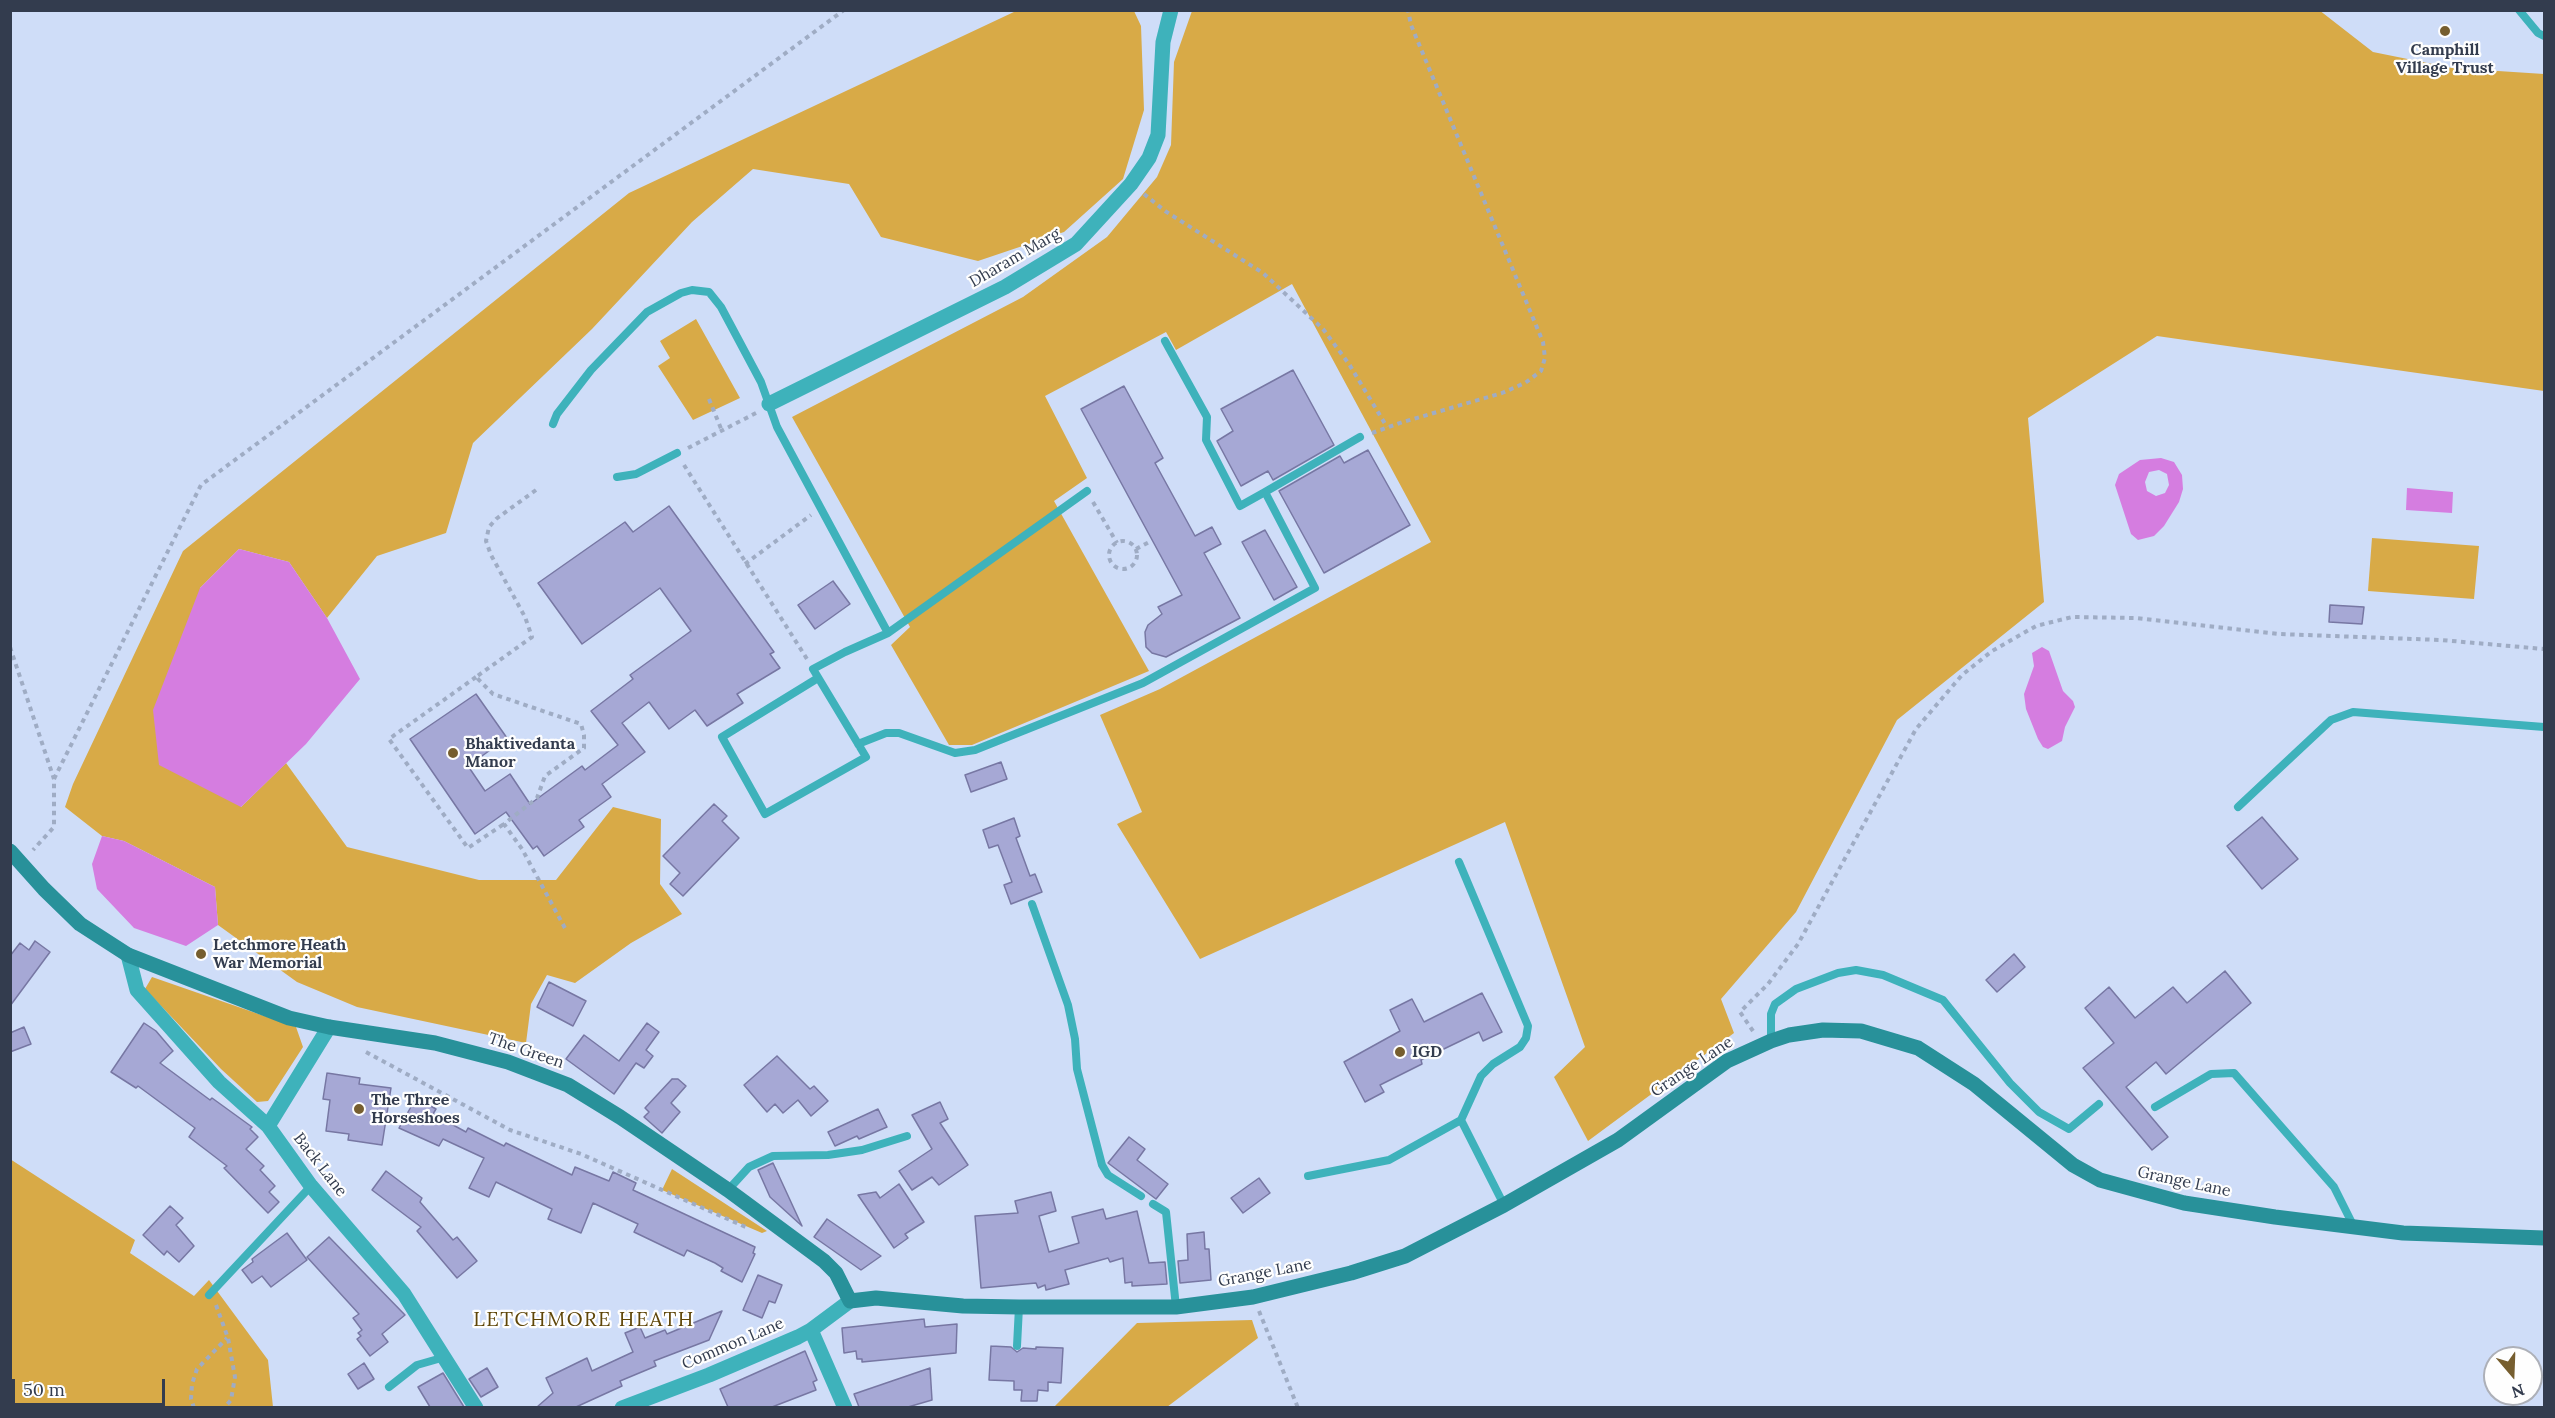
<!DOCTYPE html>
<style>
body{margin:0}
#map{position:relative;width:2555px;height:1418px;overflow:hidden;background:#cfddf8;font-family:Lora,serif}
canvas{display:block}
.frame{position:absolute;inset:0;border:12px solid #333c4e;pointer-events:none}
.north{position:absolute;left:2483px;top:1346px;width:60px;height:60px;box-sizing:border-box;background:#fefefe;border:2px solid #adb0b8;border-radius:50%;rotate:161deg;font-size:16px;font-weight:700;line-height:24px;text-align:center;color:#333c4e}
.north::after{content:'';display:block;margin:auto;width:21px;height:27px;background:#765e2f;clip-path:polygon(50% 0,100% 100%,50% 72%,0 100%)}
.scale{position:absolute;left:12px;top:1379px;width:153px;height:27px;box-sizing:border-box;border:3px solid #333c4e;border-top:0;padding-left:8px;font-size:18px;line-height:21px;white-space:nowrap;color:#333c4e;-webkit-text-stroke:4px #fefefe;paint-order:stroke}
</style>
<div id="map">
<canvas width="2555" height="1418"></canvas>
<div class="frame"></div>
<div class="north">N</div>
<div class="scale">50 m</div>
</div>
<script>
const ctx = document.querySelector('canvas').getContext('2d');
ctx.lineJoin = 'round';
function fill(path, color) {
  ctx.fillStyle = color;
  ctx.fill(path, 'evenodd');
}
function toPath(rows) {
  const path = new Path2D();
  for (const r of rows) {
    if (r.length === 3) {
      path.moveTo(r[0] + r[2], r[1]);
      path.arc(r[0], r[1], r[2], 0, 2 * Math.PI);
      continue;
    }
    path.moveTo(r[0], r[1]);
    for (let i = 2; i < r.length; i += 2) path.lineTo(r[i], r[i + 1]);
  }
  return path;
}
function strokePath(path, color, width, dash) {
  ctx.strokeStyle = color;
  ctx.lineWidth = width;
  ctx.lineCap = dash ? 'butt' : 'round';
  ctx.setLineDash(dash || []);
  ctx.stroke(path);
}
function write(font, color, halo, rows, align = 'center') {
  ctx.font = font + ' Lora,serif';
  ctx.lineWidth = 4.5;
  ctx.setLineDash([]);
  ctx.textBaseline = 'middle';
  ctx.strokeStyle = halo;
  ctx.fillStyle = color;
  for (const [text, x, y, turn = 0] of rows) {
    ctx.save();
    ctx.translate(x, y);
    ctx.rotate((+turn || 0) * Math.PI / 180);
    ctx.textAlign = isNaN(turn) ? turn : align;
    if (halo) ctx.strokeText(text, 0, 0);
    ctx.fillText(text, 0, 0);
    ctx.restore();
  }
}
fill(toPath([
 [2319,10,2373,52,2452,68,2544,74,2544,391,2157,336,2028,418,2044,602,1897,720,1796,912,1721,999,1734,1033,1588,1141,1554,1077,1585,1047,1505,822,1200,959,1117,824,1142,812,1100,715,1160,689,1431,542,1292,284,1176,350,1166,332,1045,396,1087,478,1054,501,1149,671,972,745,949,745,891,645,910,627,792,417,1023,297,1107,237,1157,177,1171,145,1174,62,1192,11],
 [1016,11,1134,11,1141,26,1144,110,1123,179,1064,232,978,261,881,237,849,184,753,169,692,222,592,329,473,443,446,533,377,556,327,618,289,562,239,549,200,588,241,807,286,763,347,847,479,880,556,880,613,807,661,819,660,884,682,914,631,943,575,983,547,975,531,1004,526,1043,357,1007,297,982,218,925,215,887,124,841,102,836,65,807,73,784,183,551,629,193],
 [696,319,740,398,693,420,658,366,670,358,660,341],
 [2372,538,2479,546,2474,599,2368,591],
 [152,977,296,1027,303,1047,268,1101,257,1102,221,1069,145,989],
 [10,1159,135,1240,130,1253,194,1296,209,1280,268,1360,273,1407,11,1407],
 [672,1169,767,1231,762,1233,662,1190],
 [1252,1320,1258,1338,1167,1407,1054,1407,1137,1323]
]), '#d8aa47');
fill(toPath([
 [2161,458,2174,462,2182,475,2183,489,2179,502,2164,526,2154,536,2138,540,2131,534,2115,485,2119,474,2140,460],
 [2159,470,2167,474,2169,485,2165,493,2156,496,2147,491,2145,482,2149,472],
 [2407,488,2453,492,2452,513,2406,510],
 [239,549,289,562,327,618,360,679,306,744,241,807,159,765,153,710,200,588],
 [2042,647,2049,651,2063,691,2073,701,2075,707,2065,727,2062,741,2048,749,2043,747,2038,739,2026,709,2024,694,2034,666,2032,653],
 [102,836,124,841,215,887,218,925,186,946,134,928,97,889,92,864]
]), '#d57de0');
const building = toPath([
 [1293,370,1334,445,1273,480,1268,471,1241,486,1217,441,1233,431,1221,409,1293,370],
 [1124,386,1163,458,1155,463,1195,536,1212,527,1221,544,1204,553,1240,618,1166,657,1152,653,1146,647,1145,632,1148,625,1162,614,1158,607,1182,595,1081,409,1124,386],
 [1368,450,1410,525,1324,573,1279,491,1340,456,1344,463,1368,450],
 [669,506,774,652,770,654,780,668,737,694,743,703,707,726,695,710,669,729,649,702,622,723,645,752,602,784,611,797,579,820,584,827,544,856,537,846,533,849,506,812,475,834,410,739,476,694,507,738,468,766,485,791,510,774,530,804,582,766,585,770,618,745,591,711,633,679,630,675,691,631,660,588,582,644,538,583,625,522,633,532,669,506],
 [1265,530,1297,587,1274,600,1242,542,1265,530],
 [833,581,850,604,815,629,798,605,833,581],
 [2330,605,2364,607,2362,624,2329,622,2330,605],
 [1001,762,1007,779,971,792,965,775,1001,762],
 [714,804,727,816,722,821,739,838,683,896,670,884,680,873,663,856,714,804],
 [2262,817,2298,859,2262,889,2227,846,2262,817],
 [1014,818,1020,836,1016,838,1030,876,1035,874,1042,892,1011,904,1004,885,1012,882,998,845,989,848,983,830,1014,818],
 [35,941,50,952,10,1006,10,956,20,943,29,950,35,941],
 [2014,954,2025,967,1997,992,1986,980,2014,954],
 [2225,971,2251,1003,2166,1074,2156,1062,2126,1087,2168,1137,2152,1150,2083,1068,2114,1043,2085,1008,2109,987,2135,1018,2173,987,2187,1003,2225,971],
 [549,982,586,1001,573,1026,537,1007,549,982],
 [1482,993,1502,1032,1483,1041,1479,1032,1421,1060,1422,1064,1380,1085,1384,1092,1365,1102,1344,1062,1400,1031,1390,1010,1412,999,1424,1022,1482,993],
 [144,1023,156,1031,173,1051,160,1063,210,1100,212,1098,252,1127,250,1129,258,1137,246,1149,264,1166,260,1170,275,1186,269,1192,279,1202,268,1213,224,1168,227,1166,189,1137,195,1128,138,1086,136,1088,111,1072,144,1023],
 [647,1023,659,1032,646,1050,653,1056,644,1068,636,1063,614,1094,566,1059,584,1035,619,1061,647,1023],
 [24,1027,31,1044,10,1052,10,1033,24,1027],
 [777,1056,810,1089,814,1086,828,1101,811,1116,798,1100,783,1113,775,1104,767,1112,744,1085,777,1056],
 [327,1073,360,1078,359,1084,391,1088,382,1145,348,1140,349,1134,326,1131,330,1100,323,1099,327,1073],
 [672,1079,678,1079,686,1086,671,1103,680,1112,662,1133,644,1117,649,1112,645,1108,672,1079],
 [416,1098,436,1109,433,1114,466,1132,468,1128,504,1146,506,1143,572,1175,575,1167,609,1181,613,1172,636,1183,633,1190,755,1247,753,1253,755,1254,742,1282,721,1271,723,1268,715,1263,687,1250,684,1256,634,1232,638,1224,593,1203,581,1233,548,1219,552,1209,496,1182,489,1197,469,1188,484,1158,443,1139,439,1146,399,1128,416,1098],
 [940,1102,948,1119,940,1123,968,1165,939,1185,932,1177,912,1190,899,1171,932,1149,912,1115,940,1102],
 [878,1109,887,1127,859,1139,857,1136,835,1146,828,1132,878,1109],
 [1129,1137,1145,1149,1137,1160,1168,1184,1156,1199,1108,1163,1129,1137],
 [773,1163,802,1226,770,1197,758,1170,773,1163],
 [386,1171,422,1198,420,1202,453,1240,457,1237,477,1261,457,1278,417,1231,421,1227,372,1190,386,1171],
 [1259,1178,1270,1193,1243,1213,1231,1198,1259,1178],
 [899,1184,924,1222,905,1234,908,1238,894,1248,858,1195,876,1192,880,1198,899,1184],
 [1051,1192,1056,1211,1039,1216,1049,1252,1079,1243,1072,1217,1103,1209,1106,1219,1137,1211,1149,1263,1165,1262,1167,1284,1132,1286,1132,1282,1125,1283,1123,1258,1110,1262,1108,1258,1065,1270,1069,1284,1046,1290,1045,1285,1038,1288,1036,1283,981,1288,975,1216,1018,1213,1015,1201,1051,1192],
 [170,1206,183,1218,176,1225,194,1246,179,1262,167,1251,164,1255,143,1235,170,1206],
 [827,1219,881,1256,861,1270,814,1237,827,1219],
 [1204,1232,1205,1249,1209,1249,1211,1280,1180,1283,1178,1261,1188,1260,1187,1234,1204,1232],
 [287,1233,307,1260,271,1287,262,1276,252,1283,242,1270,253,1262,252,1259,287,1233],
 [329,1237,405,1315,382,1334,388,1342,370,1356,357,1339,361,1336,358,1333,362,1330,353,1318,359,1314,307,1257,329,1237],
 [758,1275,782,1285,775,1303,769,1301,762,1318,743,1310,758,1275],
 [722,1311,709,1340,654,1361,656,1366,620,1381,622,1386,576,1407,537,1407,553,1393,546,1378,587,1358,592,1371,633,1352,625,1333,640,1327,645,1338,665,1330,667,1334,722,1311],
 [924,1319,925,1327,957,1324,956,1353,862,1362,862,1359,857,1359,856,1351,844,1353,842,1328,924,1319],
 [991,1346,1011,1347,1017,1352,1023,1348,1036,1349,1036,1347,1063,1348,1061,1383,1048,1382,1048,1391,1038,1390,1037,1401,1021,1401,1022,1390,1014,1390,1014,1381,989,1380,991,1346],
 [805,1351,817,1380,813,1382,816,1390,772,1407,728,1407,720,1389,805,1351],
 [364,1363,374,1379,358,1389,348,1374,364,1363],
 [487,1368,498,1387,481,1397,469,1379,487,1368],
 [930,1368,932,1400,908,1407,859,1407,854,1394,930,1368],
 [443,1373,464,1407,430,1407,418,1387,443,1373]
]);
fill(building, '#a6a8d5');
strokePath(building, '#7777a3', 1.5);
strokePath(toPath([
 [1144,194,1165,211,1263,273,1323,329,1349,364,1387,427],
 [709,399,722,431],
 [1372,433,1403,422,1502,393,1525,383,1541,371,1545,358,1543,342,1411,25,1408,10],
 [688,448,756,413],
 [684,465,807,659],
 [536,490,496,519,489,527,486,541,491,555,525,617,532,637,476,677,493,694,581,724,584,735,584,748,545,776,537,798,504,824,522,849,566,930],
 [1093,502,1117,543],
 [1123,555,14],
 [1136,549,1151,541],
 [745,564,811,515],
 [10,647,54,779,54,827,33,850],
 [476,677,389,739,468,848,504,824],
 [54,779,201,485,844,10],
 [1753,1031,1740,1012,1768,984,1798,944,1916,729,1962,675,1992,651,2036,626,2072,617,2136,618,2278,634,2441,640,2544,649],
 [366,1052,510,1130,581,1154,748,1228],
 [216,1305,228,1338,235,1377,231,1400,224,1408],
 [1259,1311,1298,1408],
 [194,1408,191,1399,192,1384,197,1369,227,1338]
]), '#9facc4', 4, [4.5, 4.5]);
strokePath(toPath([
 [2519,10,2538,33,2544,36],
 [1165,341,1207,417,1206,440,1240,506,1265,492],
 [553,424,557,414,591,370,647,312,681,293,692,290,709,292,721,307,761,382,777,427,888,633,845,652,813,669,866,757,765,814,722,737,818,678],
 [617,477,636,474,677,453],
 [888,633,1087,491],
 [858,744,886,733,899,733,955,753,975,750,1143,683,1315,588,1265,492,1360,437],
 [2238,807,2331,720,2353,712,2544,727],
 [1459,862,1528,1026,1526,1038,1520,1047,1493,1064,1481,1076,1461,1120,1504,1205],
 [1032,904,1068,1005,1075,1039,1077,1069,1102,1165,1108,1175,1141,1196],
 [1771,1041,1771,1014,1775,1004,1796,989,1838,973,1856,970,1883,975,1943,1000,2010,1083,2039,1112,2069,1129,2099,1104],
 [2155,1107,2211,1074,2234,1073,2334,1187,2353,1225],
 [1308,1176,1389,1160,1461,1120],
 [728,1190,749,1167,773,1156,828,1155,862,1150,907,1136],
 [1153,1204,1166,1212,1176,1307],
 [209,1295,311,1186],
 [1017,1346,1019,1307],
 [389,1387,417,1365,445,1357]
]), '#3eb2bb', 8);
strokePath(toPath([
 [769,404,1005,287,1076,244,1131,184,1149,158,1158,135,1163,42,1171,10],
 [128,955,137,990,219,1082,268,1126,311,1186,404,1294,476,1408],
 [268,1126,329,1027],
 [811,1330,845,1408],
 [622,1408,709,1375,798,1337,811,1330,850,1301]
]), '#3eb2bb', 15);
strokePath(toPath([
 [10,851,44,889,80,924,128,955,289,1018,329,1027,435,1043,508,1062,568,1085,620,1117,728,1190,824,1261,836,1273,850,1301,876,1298,963,1306,1019,1307,1176,1307,1253,1297,1351,1273,1405,1256,1504,1205,1618,1140,1727,1061,1771,1041,1789,1035,1823,1030,1861,1031,1918,1048,1974,1084,2073,1165,2100,1180,2184,1203,2275,1217,2403,1233,2544,1238]
]), '#28919a', 15);
for (const [x, y, r, color] of [
 [2445,31,6,"#765e2f"],
 [453,753,6,"#765e2f"],
 [201,954,6,"#765e2f"],
 [1400,1052,6,"#765e2f"],
 [359,1109,6,"#765e2f"]
]) {
  const dot = new Path2D();
  dot.arc(x, y, r, 0, 2 * Math.PI);
  ctx.fillStyle = color;
  ctx.fill(dot);
  strokePath(dot, '#fefefe', 2);
}
write('bold 16px', '#333c4e', '#fefefe', [
 ["Camphill",2445,50,"center"],
 ["Village Trust",2445,68,"center"],
 ["Bhaktivedanta",465,744],
 ["Manor",465,762],
 ["Letchmore Heath",213,945],
 ["War Memorial",213,963],
 ["IGD",1412,1052],
 ["The Three",371,1100],
 ["Horseshoes",371,1118]
], 'left');
write('16px', '#333c4e', '#fefefe', [
 ["Dharam Marg",1015,258,-30],
 ["The Green",526,1051,19],
 ["Grange Lane",1692,1067,-34],
 ["Back Lane",320,1165,52],
 ["Grange Lane",2184,1182,12],
 ["Grange Lane",1265,1273,-11],
 ["Common Lane",733,1344,-23]
]);
ctx.letterSpacing = '1.5px';
write('20px', '#5f4608', '#fefefe', [
 ["LETCHMORE HEATH",584,1320]
]);
ctx.letterSpacing = '0px';
</script>
